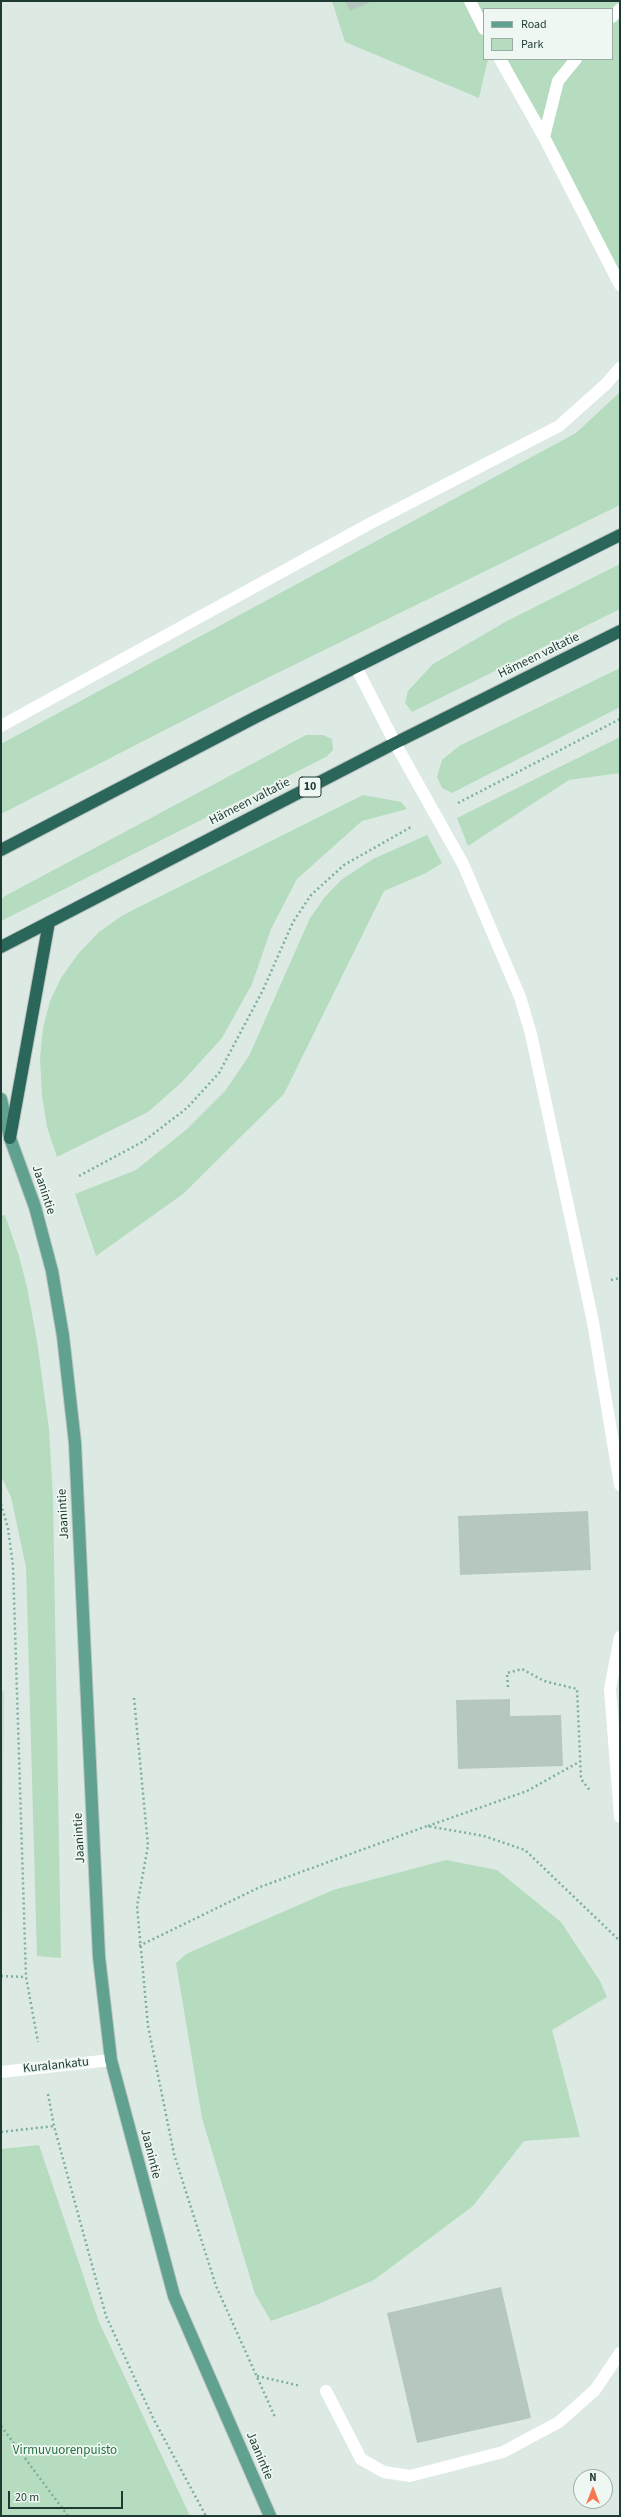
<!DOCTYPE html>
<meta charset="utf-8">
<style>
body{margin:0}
#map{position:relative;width:621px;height:2517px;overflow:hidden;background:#ddeae4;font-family:"Source Sans 3",sans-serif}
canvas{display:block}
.frame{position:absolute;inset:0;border:2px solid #1f3a32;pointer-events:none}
.legend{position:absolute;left:483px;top:8px;width:130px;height:52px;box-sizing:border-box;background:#eef7f2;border:1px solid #9baba5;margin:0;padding:5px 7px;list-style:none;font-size:12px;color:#1f3a32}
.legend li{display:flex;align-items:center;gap:8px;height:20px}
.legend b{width:20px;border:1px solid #9baba5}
.north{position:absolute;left:573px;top:2469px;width:40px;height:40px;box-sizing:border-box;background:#eef7f2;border:1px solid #9baba5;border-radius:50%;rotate:0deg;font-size:11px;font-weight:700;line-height:16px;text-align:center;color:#1f3a32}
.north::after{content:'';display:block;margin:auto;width:14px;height:18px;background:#f6774f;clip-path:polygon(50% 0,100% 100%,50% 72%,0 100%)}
.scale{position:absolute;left:8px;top:2491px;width:115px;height:18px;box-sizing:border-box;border:2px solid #1f3a32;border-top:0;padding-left:5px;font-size:12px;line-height:14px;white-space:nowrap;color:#1f3a32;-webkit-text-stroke:3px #eef7f2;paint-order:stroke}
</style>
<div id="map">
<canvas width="621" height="2517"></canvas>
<div class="frame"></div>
<ul class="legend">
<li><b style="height:5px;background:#60a190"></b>Road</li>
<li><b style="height:11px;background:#b5dcbf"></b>Park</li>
</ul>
<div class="north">N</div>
<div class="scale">20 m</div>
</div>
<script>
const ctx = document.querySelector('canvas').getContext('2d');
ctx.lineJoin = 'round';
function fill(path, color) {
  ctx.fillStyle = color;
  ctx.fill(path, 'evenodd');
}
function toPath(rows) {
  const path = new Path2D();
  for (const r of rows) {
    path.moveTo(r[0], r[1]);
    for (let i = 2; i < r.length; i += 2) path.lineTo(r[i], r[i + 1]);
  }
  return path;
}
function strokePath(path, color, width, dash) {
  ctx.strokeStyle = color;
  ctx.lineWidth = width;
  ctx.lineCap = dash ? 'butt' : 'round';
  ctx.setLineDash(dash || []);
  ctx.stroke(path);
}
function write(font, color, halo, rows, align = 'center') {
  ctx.font = font + ' "Source Sans 3",sans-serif';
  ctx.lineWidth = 3.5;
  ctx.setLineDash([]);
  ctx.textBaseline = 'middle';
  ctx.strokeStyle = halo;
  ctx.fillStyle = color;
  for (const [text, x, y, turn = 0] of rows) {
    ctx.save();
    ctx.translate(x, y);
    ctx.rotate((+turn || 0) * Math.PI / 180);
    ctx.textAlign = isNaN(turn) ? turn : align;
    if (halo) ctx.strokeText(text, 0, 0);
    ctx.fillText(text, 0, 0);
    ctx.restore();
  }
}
fill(toPath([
 [1,1691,4,1691,1,2050]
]), '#ccdad3');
fill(toPath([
 [332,1,620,1,620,285,500,59,612,59,612,9,484,9,484,59,488,59,479,98,345,42],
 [620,392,620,505,249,687,1,814,1,744,576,433],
 [620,564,620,609,412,712,405,703,408,691,433,664,507,621],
 [620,668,620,707,452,793,442,788,437,777,442,760,459,746],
 [306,735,323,735,332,739,333,750,326,757,1,921,1,900,5,896],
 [620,737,620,773,569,780,468,846,457,818],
 [363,795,401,802,407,809,362,821,297,879,271,929,252,984,222,1038,181,1083,148,1112,57,1157,47,1127,42,1096,40,1058,43,1028,50,1001,61,978,78,954,99,932,123,915],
 [427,835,442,863,426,873,384,891,284,1094,183,1194,96,1256,75,1194,136,1170,187,1129,225,1091,249,1056,310,918,325,897,341,880,373,859],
 [5,1215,19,1256,27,1287,37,1341,49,1429,53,1498,61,1958,37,1956,26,1567,11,1497,1,1476,1,1216],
 [446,1860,497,1870,561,1922,600,1981,607,1997,552,2030,580,2137,524,2141,473,2206,374,2280,316,2305,271,2321,255,2294,202,2118,176,1963,186,1954,333,1890],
 [39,2145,99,2322,190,2516,1,2516,1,2149]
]), '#b5dcbf');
fill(toPath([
 [345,1,373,1,350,11],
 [588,1511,591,1570,460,1575,458,1516],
 [510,1699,510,1716,561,1715,563,1766,458,1769,456,1700],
 [501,2287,531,2418,417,2443,387,2313]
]), '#b6c7c0');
const major = toPath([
 [1,1099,10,1138,35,1207,52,1271,63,1336,75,1443,99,1957,111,2060,174,2296,270,2516]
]);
const highway = toPath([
 [1,850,256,717,620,535],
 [1,947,395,743,620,631],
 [10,1138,49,922]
]);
strokePath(major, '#bcc4c2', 14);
strokePath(highway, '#bcc4c2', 14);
strokePath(toPath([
 [458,803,620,719],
 [79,1176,144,1141,187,1108,219,1073,263,990,293,922,311,895,344,865,411,827],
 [611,1280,620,1278],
 [1,1504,8,1528,13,1566,26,1977,38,2042],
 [508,1687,507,1673,522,1669,544,1681,577,1689,581,1779,591,1792],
 [134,1698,148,1846,137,1906,148,2026,174,2154,216,2286,275,2417],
 [428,1826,527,1791,579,1762],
 [139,1946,260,1887,427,1826,484,1836,525,1850,620,1941],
 [1,1976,26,1977],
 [48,2094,54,2126,106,2316,153,2418,206,2516],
 [1,2132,54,2126],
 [257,2376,301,2386],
 [1,2426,68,2516]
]), '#7daf9f', 2.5, [2, 3]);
strokePath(toPath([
 [470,1,484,29],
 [612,17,620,9],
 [500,59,544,137],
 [576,59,558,81,544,137,620,285],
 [356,667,395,743,463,864,520,997,531,1034,593,1322,620,1485],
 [1,726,369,524,559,426,606,384,620,368],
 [620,1637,610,1689,620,1817],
 [1,2072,111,2060],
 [326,2391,361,2459,384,2472,410,2476,503,2452,559,2422,595,2390,620,2353]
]), '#fff', 12);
strokePath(major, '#60a190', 12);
strokePath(highway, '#2a6659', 12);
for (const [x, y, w] of [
 [310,787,22]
]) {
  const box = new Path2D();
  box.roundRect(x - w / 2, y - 10, w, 20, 3);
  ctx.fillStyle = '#eef7f2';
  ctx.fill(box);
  strokePath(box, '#1f3a32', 1);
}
write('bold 12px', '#1f3a32', null, [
 ["10",310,787]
]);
write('13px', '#1f3a32', '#eef7f2', [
 ["Hämeen valtatie",539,656,-26],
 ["Hämeen valtatie",250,802,-27],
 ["Jaanintie",43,1190,72],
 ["Jaanintie",64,1514,-93],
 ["Jaanintie",80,1838,-93],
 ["Kuralankatu",56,2066,-6],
 ["Jaanintie",150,2154,76],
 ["Jaanintie",259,2456,67]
]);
write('13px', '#287144', '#eef7f2', [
 ["Virmuvuorenpuisto",65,2451]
]);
</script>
